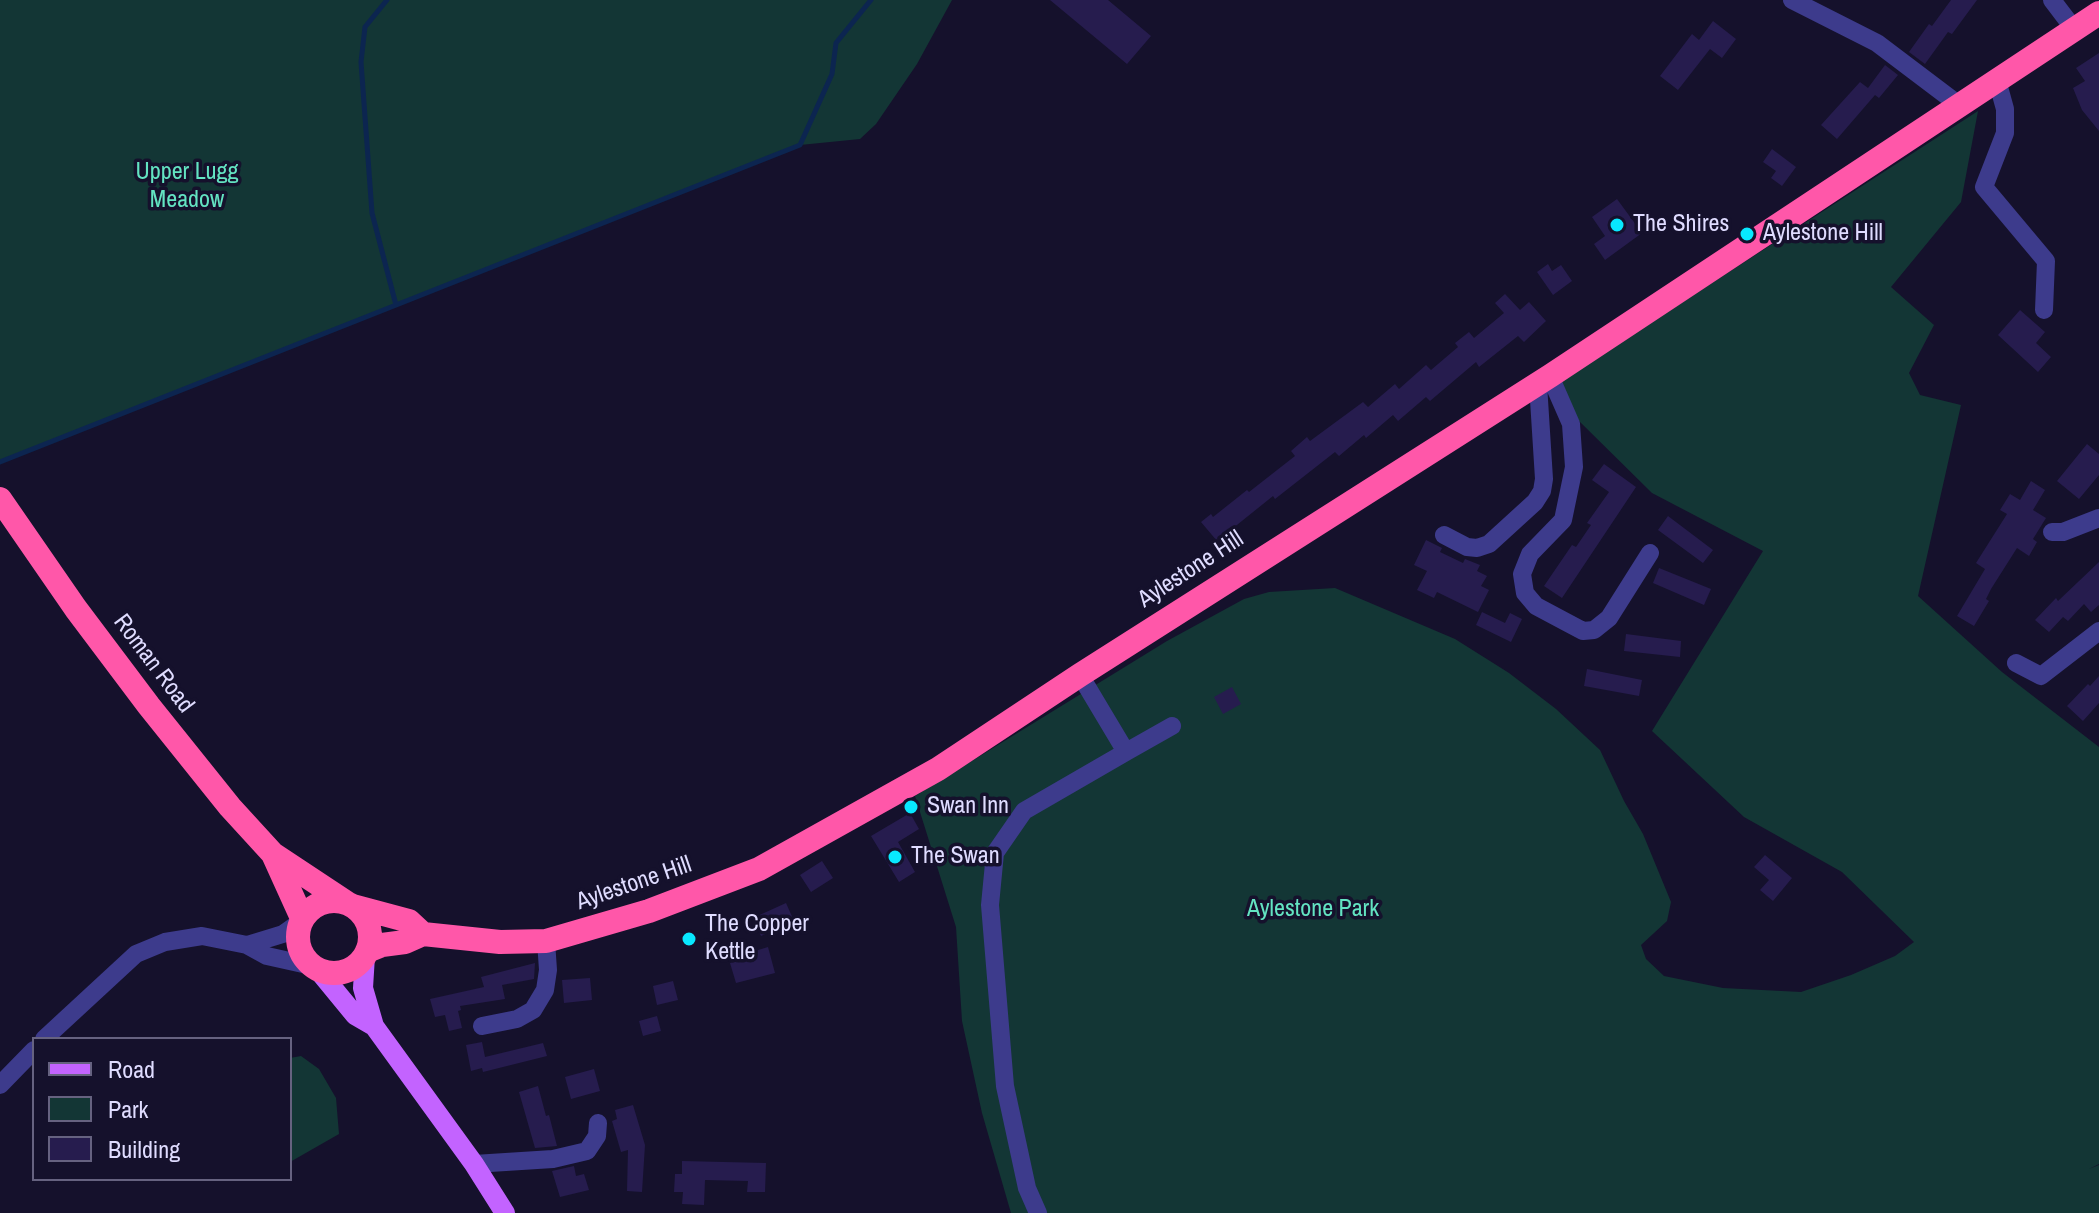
<!DOCTYPE html>
<style>
body{margin:0}
#map{position:relative;width:2099px;height:1213px;overflow:hidden;background:#15112c;font-family:"Archivo Narrow",sans-serif}
canvas{display:block}
.legend{position:absolute;left:32px;top:1037px;width:260px;height:144px;box-sizing:border-box;background:#15112c;border:2px solid #666280;margin:0;padding:10px 14px;list-style:none;font-size:24px;color:#dfdcff}
.legend li{display:flex;align-items:center;gap:16px;height:40px}
.legend b{width:40px;border:2px solid #666280}
</style>
<div id="map">
<canvas width="2099" height="1213"></canvas>
<ul class="legend">
<li><b style="height:10px;background:#c363ff"></b>Road</li>
<li><b style="height:22px;background:#133635"></b>Park</li>
<li><b style="height:22px;background:#261c4e"></b>Building</li>
</ul>
</div>
<script>
const ctx = document.querySelector('canvas').getContext('2d');
ctx.lineJoin = 'round';
function fill(path, color) {
  ctx.fillStyle = color;
  ctx.fill(path, 'evenodd');
}
function toPath(rows) {
  const path = new Path2D();
  for (const r of rows) {
    if (r.length === 3) {
      path.moveTo(r[0] + r[2], r[1]);
      path.arc(r[0], r[1], r[2], 0, 2 * Math.PI);
      continue;
    }
    path.moveTo(r[0], r[1]);
    for (let i = 2; i < r.length; i += 2) path.lineTo(r[i], r[i + 1]);
  }
  return path;
}
function strokePath(path, color, width, dash) {
  ctx.strokeStyle = color;
  ctx.lineWidth = width;
  ctx.lineCap = dash ? 'butt' : 'round';
  ctx.setLineDash(dash || []);
  ctx.stroke(path);
}
function write(font, color, halo, rows, align = 'center') {
  ctx.font = font + ' "Archivo Narrow",sans-serif';
  ctx.lineWidth = 7;
  ctx.setLineDash([]);
  ctx.textBaseline = 'middle';
  ctx.strokeStyle = halo;
  ctx.fillStyle = color;
  for (const [text, x, y, turn = 0] of rows) {
    ctx.save();
    ctx.translate(x, y);
    ctx.rotate((+turn || 0) * Math.PI / 180);
    ctx.textAlign = isNaN(turn) ? turn : align;
    if (halo) ctx.strokeText(text, 0, 0);
    ctx.fillText(text, 0, 0);
    ctx.restore();
  }
}
fill(toPath([
 [0,0,952,0,917,64,876,124,860,139,800,145,0,462],
 [1978,111,1961,202,1891,287,1934,325,1909,373,1920,395,1961,405,1918,596,2002,672,2099,747,2099,1164,2089,1169,2099,1165,2099,1213,1011,1213,982,1113,962,1021,956,927,915,796,1167,641,1244,599,1269,592,1335,588,1455,639,1509,673,1556,709,1600,750,1624,801,1643,834,1671,902,1667,921,1641,945,1646,959,1664,976,1723,988,1801,992,1851,975,1895,956,1914,942,1842,872,1744,817,1652,731,1763,551,1652,493,1579,421,1559,382],
 [301,1056,319,1069,336,1098,339,1134,290,1162,290,1058]
]), '#133635');
strokePath(toPath([
 [387,0,365,27,361,62,372,213,396,305],
 [0,462,800,145,832,74,836,43,871,0]
]), '#0c2550', 5);
fill(toPath([
 [1050,0,1108,0,1151,36,1127,64],
 [1951,0,1977,0,1952,34,1948,32,1925,64,1909,52,1929,24,1932,26],
 [1713,21,1736,39,1722,58,1710,49,1678,90,1660,76,1692,34,1699,40],
 [2099,53,2099,131,2082,110,2073,88,2085,81,2076,68],
 [1885,65,1898,75,1879,98,1875,95,1837,139,1821,125,1860,82,1868,88],
 [1772,149,1796,167,1782,186,1771,178,1776,171,1763,162],
 [1617,199,1642,233,1605,260,1594,244,1605,236,1592,217],
 [1548,264,1552,271,1561,265,1572,281,1553,295,1537,272],
 [1505,294,1520,310,1529,302,1546,321,1524,342,1518,336,1479,367,1476,362,1430,401,1426,397,1398,421,1393,415,1366,438,1364,435,1339,456,1335,452,1275,499,1273,496,1217,541,1201,522,1211,514,1213,517,1247,490,1249,492,1295,456,1291,451,1307,437,1310,441,1363,402,1368,407,1395,384,1399,389,1426,365,1431,370,1458,347,1455,343,1469,332,1474,338,1504,313,1495,303],
 [2020,310,2045,332,2036,343,2051,357,2038,372,1998,335],
 [2087,444,2099,454,2099,475,2079,499,2057,481],
 [1604,464,1636,487,1562,598,1544,586,1572,545,1576,547,1591,525,1587,523,1609,492,1592,480],
 [2031,481,2045,490,2033,510,2046,518,2033,539,2037,542,2029,556,2017,548,1991,589,1986,599,1989,601,1974,626,1957,616,1985,569,1976,563,2007,514,2000,510,2010,494,2020,500],
 [1668,516,1713,550,1703,563,1658,530],
 [1426,540,1442,548,1440,552,1463,563,1465,559,1480,565,1477,571,1487,576,1481,586,1489,590,1478,612,1437,592,1434,598,1417,590,1427,571,1414,565],
 [2099,562,2099,605,2091,612,2084,604,2068,621,2063,617,2049,632,2035,620,2056,598,2058,601],
 [1659,568,1711,589,1704,605,1653,583],
 [1482,612,1505,623,1510,613,1522,619,1511,642,1476,625],
 [1626,634,1681,641,1680,657,1624,651],
 [1587,669,1642,680,1639,696,1584,686],
 [2099,676,2099,703,2083,721,2067,706,2088,684,2090,686],
 [1232,687,1241,704,1223,714,1214,697],
 [910,813,919,829,898,842,915,872,899,882,871,836],
 [1765,855,1792,878,1773,901,1760,890,1769,880,1754,867],
 [822,861,833,878,811,892,800,875],
 [786,903,794,921,761,936,753,918],
 [768,947,775,973,736,983,730,963,756,956,755,951],
 [535,963,534,979,502,985,505,999,460,1006,461,1010,458,1011,462,1028,449,1031,445,1015,435,1017,430,999,484,987,481,977],
 [590,978,592,1000,564,1003,562,980],
 [673,981,678,1000,657,1005,653,986],
 [657,1016,661,1031,643,1036,639,1021],
 [482,1042,485,1057,543,1043,547,1056,483,1072,482,1068,471,1071,466,1045],
 [594,1069,600,1091,571,1099,565,1077],
 [538,1086,546,1116,549,1115,557,1146,535,1148,519,1092],
 [633,1105,645,1145,642,1192,627,1191,628,1150,621,1152,612,1121,617,1119,615,1110],
 [682,1161,766,1163,765,1192,747,1192,748,1181,705,1180,704,1205,682,1204,683,1192,674,1192,675,1174,682,1174],
 [574,1166,576,1176,584,1174,589,1190,560,1197,552,1171]
]), '#261c4e');
strokePath(toPath([
 [1792,0,1877,43,1959,105],
 [2052,0,2074,29],
 [1997,80,2005,109,2005,133,1984,187,2046,261,2044,310],
 [1550,376,1571,424,1574,467,1563,520,1530,554,1522,574,1525,593,1536,606,1566,622,1583,631,1594,630,1609,618,1650,553],
 [2052,532,2063,532,2099,518],
 [1444,535,1467,547,1477,548,1489,544,1535,502,1542,491,1544,479,1538,384],
 [2016,663,2041,676,2099,631],
 [1126,752,1172,726],
 [247,945,283,934,300,922],
 [482,1026,517,1019,533,1010,545,990,548,970,546,941],
 [44,1039,136,954,165,942,202,936,247,945,267,956,312,966],
 [0,1085,34,1050],
 [474,1164,553,1159,587,1151,597,1136,598,1123],
 [1038,1213,1027,1188,1005,1086,990,905,995,853,1024,811,1126,752,1080,675]
]), '#3d3b8c', 18);
strokePath(toPath([
 [365,956,363,988,374,1026,474,1164,505,1213],
 [318,970,355,1015,374,1026]
]), '#c363ff', 20);
strokePath(toPath([
 [0,499,76,609,149,706,230,807,273,854,347,903],
 [273,854,302,918],
 [334,937,36],
 [353,906,409,921,423,934],
 [367,951,382,945,405,942,423,934,500,942,546,941,649,911,759,869,938,769,1080,675,1550,376,2099,13]
]), '#ff57a9', 24);
for (const [x, y, r, color] of [
 [1617,225,8,"#08e8ff"],
 [1747,234,8,"#08e8ff"],
 [911,807,8,"#08e8ff"],
 [895,857,8,"#08e8ff"],
 [689,939,8,"#08e8ff"]
]) {
  const dot = new Path2D();
  dot.arc(x, y, r, 0, 2 * Math.PI);
  ctx.fillStyle = color;
  ctx.fill(dot);
  strokePath(dot, '#15112c', 3);
}
write('24px', '#63e4c2', '#15112c', [
 ["Upper Lugg",187,173],
 ["Meadow",187,201],
 ["Aylestone Park",1313,910]
]);
write('24px', '#dfdcff', '#15112c', [
 ["The Shires",1633,225],
 ["Aylestone Hill",1763,234],
 ["Swan Inn",927,807],
 ["The Swan",911,857],
 ["The Copper",705,925],
 ["Kettle",705,953]
], 'left');
write('24px', '#dfdcff', '#15112c', [
 ["Aylestone Hill",1191,570,-33],
 ["Roman Road",153,664,53],
 ["Aylestone Hill",634,884,-19]
]);
</script>
